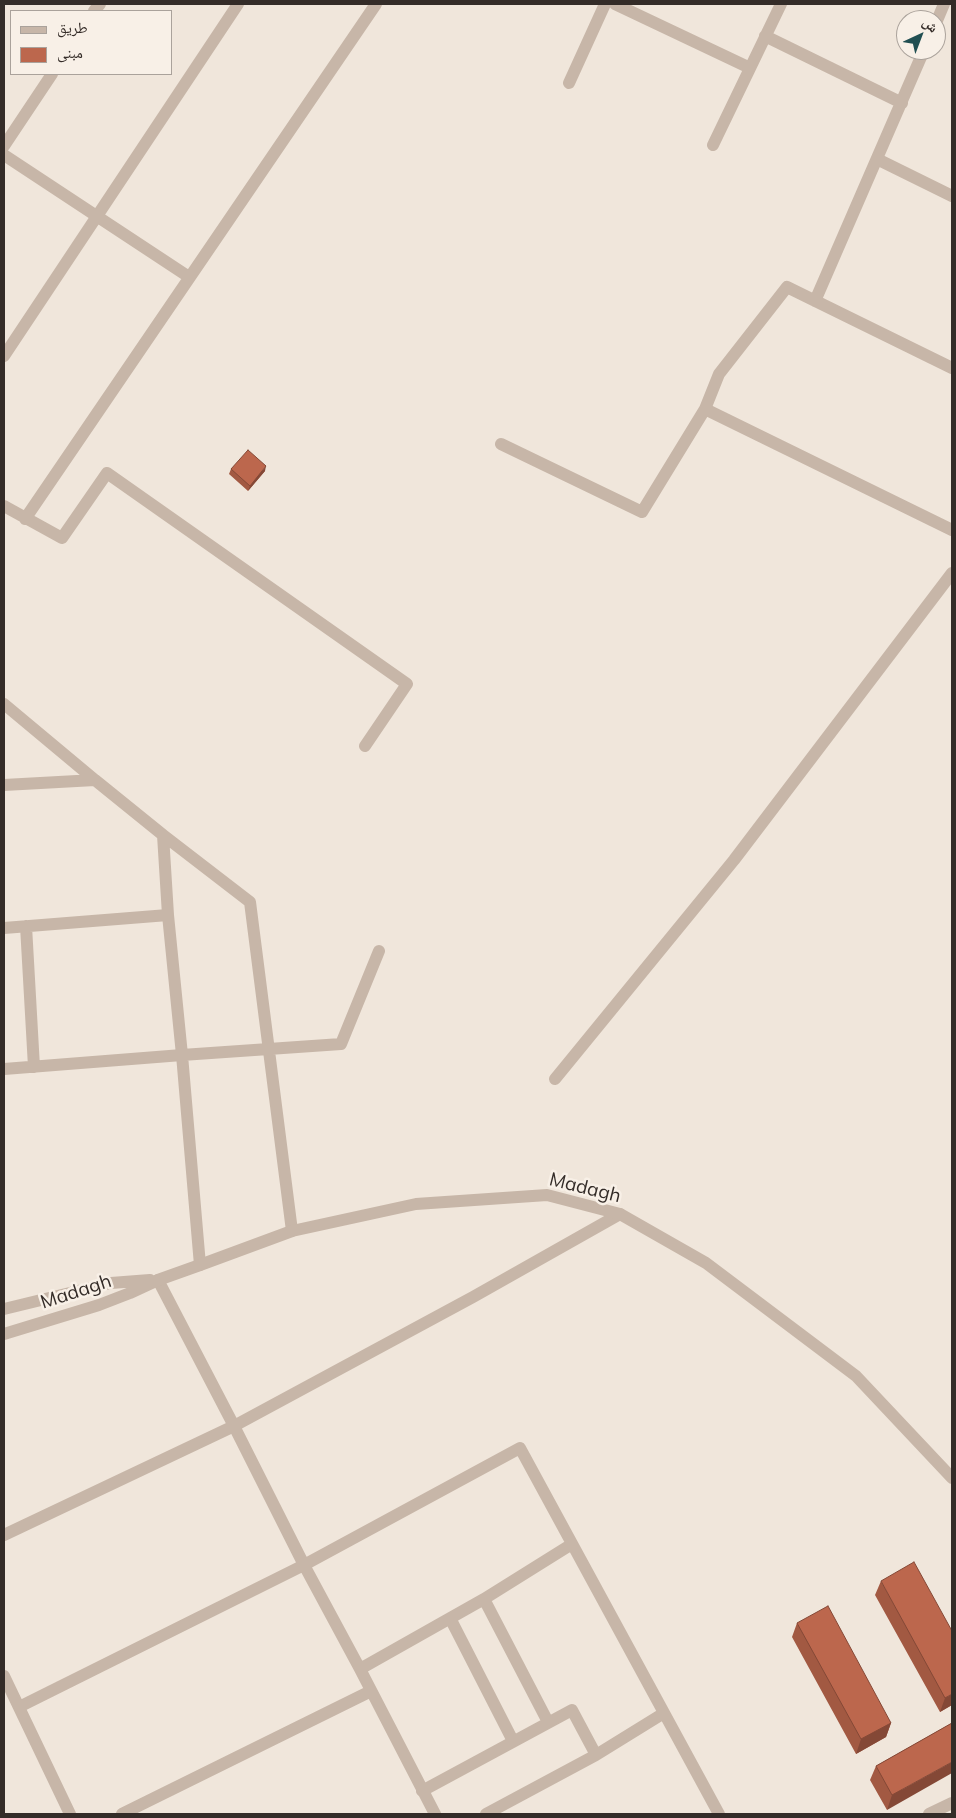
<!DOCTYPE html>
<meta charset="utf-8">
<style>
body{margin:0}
#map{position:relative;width:956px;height:1818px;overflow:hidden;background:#f0e6db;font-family:Mulish,"Noto Naskh Arabic",sans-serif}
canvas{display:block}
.frame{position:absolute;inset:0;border:5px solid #342c28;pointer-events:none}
.legend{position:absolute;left:10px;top:10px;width:162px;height:65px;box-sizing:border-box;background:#f8f0e7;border:1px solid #aaa29b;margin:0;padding:6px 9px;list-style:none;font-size:15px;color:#342c28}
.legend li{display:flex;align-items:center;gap:10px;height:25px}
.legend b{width:25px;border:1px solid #aaa29b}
.north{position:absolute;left:896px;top:10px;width:50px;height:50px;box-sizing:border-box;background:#f8f0e7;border:1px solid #aaa29b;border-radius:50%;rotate:43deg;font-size:14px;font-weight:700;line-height:20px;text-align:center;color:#342c28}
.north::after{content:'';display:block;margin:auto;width:18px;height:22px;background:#214f52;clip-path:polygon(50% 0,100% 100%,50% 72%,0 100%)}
</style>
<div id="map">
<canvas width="956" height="1818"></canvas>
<div class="frame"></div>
<ul class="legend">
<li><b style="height:6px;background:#c7b6a8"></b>طريق</li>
<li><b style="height:14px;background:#bc674d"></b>مبنى</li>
</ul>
<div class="north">ش</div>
</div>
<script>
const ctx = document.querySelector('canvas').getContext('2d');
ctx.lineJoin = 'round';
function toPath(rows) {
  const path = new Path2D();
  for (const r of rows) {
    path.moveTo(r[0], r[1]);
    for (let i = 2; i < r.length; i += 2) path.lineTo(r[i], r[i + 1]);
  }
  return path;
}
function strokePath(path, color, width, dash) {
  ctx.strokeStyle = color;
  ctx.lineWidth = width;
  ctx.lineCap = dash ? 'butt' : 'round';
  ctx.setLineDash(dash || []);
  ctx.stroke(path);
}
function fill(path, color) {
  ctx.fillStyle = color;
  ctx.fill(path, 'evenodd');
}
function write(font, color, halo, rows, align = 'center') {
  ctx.font = font + ' Mulish,sans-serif';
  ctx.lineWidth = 5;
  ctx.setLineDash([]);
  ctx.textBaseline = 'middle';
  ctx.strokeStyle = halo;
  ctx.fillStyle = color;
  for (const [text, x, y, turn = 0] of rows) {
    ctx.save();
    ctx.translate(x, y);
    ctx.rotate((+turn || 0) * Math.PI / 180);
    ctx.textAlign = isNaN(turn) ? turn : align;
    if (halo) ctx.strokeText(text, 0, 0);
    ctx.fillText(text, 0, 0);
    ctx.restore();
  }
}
strokePath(toPath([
 [615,4,750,68],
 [94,11,100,4],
 [936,23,944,4],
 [765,36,902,103],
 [569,83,605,4],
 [713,145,781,4],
 [4,146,52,74],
 [4,155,189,277],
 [877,159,952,196],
 [815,301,924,50],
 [4,356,238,4],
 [705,409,952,530],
 [501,444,642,512,705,409,719,374,787,287,952,368],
 [4,506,62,538,107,473,407,684,365,746],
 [25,519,376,4],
 [4,704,95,780],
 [4,785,95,780,163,835,168,915],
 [163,835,250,902,292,1231],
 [26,926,34,1067],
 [4,928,168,915,182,1055,200,1265],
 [4,1069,182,1055,341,1044,379,951],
 [555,1079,734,860,952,573],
 [158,1280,234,1426,304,1565,360,1669,435,1814],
 [4,1535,234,1426,473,1297,620,1214],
 [484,1599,548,1722],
 [450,1618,513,1741],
 [360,1669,484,1599,572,1544],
 [4,1676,70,1814],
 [19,1707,304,1565,520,1448,719,1814],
 [422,1791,572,1710,596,1755],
 [122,1814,371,1691],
 [486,1814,596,1755,664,1713],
 [929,1814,952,1803]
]), '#c7b6a8', 12);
strokePath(toPath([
 [4,1309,111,1283,150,1280],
 [4,1334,99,1305,130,1293,158,1280,200,1265,292,1231,416,1204,547,1195,620,1214,706,1263,856,1376,952,1478]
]), '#c7b6a8', 12);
fill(toPath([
 [231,469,265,471,248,491,229,474],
 [881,1581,952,1705,940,1712,875,1595],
 [797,1623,891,1723,886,1737,856,1754,792,1637],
 [952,1723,887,1810,870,1780,876,1766]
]), '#a25942');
fill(toPath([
 [266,466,265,471,248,491,250,486],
 [952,1694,952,1705,940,1712,945,1698],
 [891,1723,886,1737,856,1754,861,1739],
 [952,1762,952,1773,887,1810,892,1795]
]), '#844836');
const building = toPath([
 [248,450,266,466,250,486,231,469,248,450],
 [914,1562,952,1631,952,1694,945,1698,881,1581,914,1562],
 [828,1606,891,1723,861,1739,797,1623,828,1606],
 [952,1723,952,1762,892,1795,876,1766,952,1723]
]);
fill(building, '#bc674d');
strokePath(building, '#844836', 1);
write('19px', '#342c28', '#f8f0e7', [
 ["Madagh",585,1188,14],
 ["Madagh",76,1292,-18]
]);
</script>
